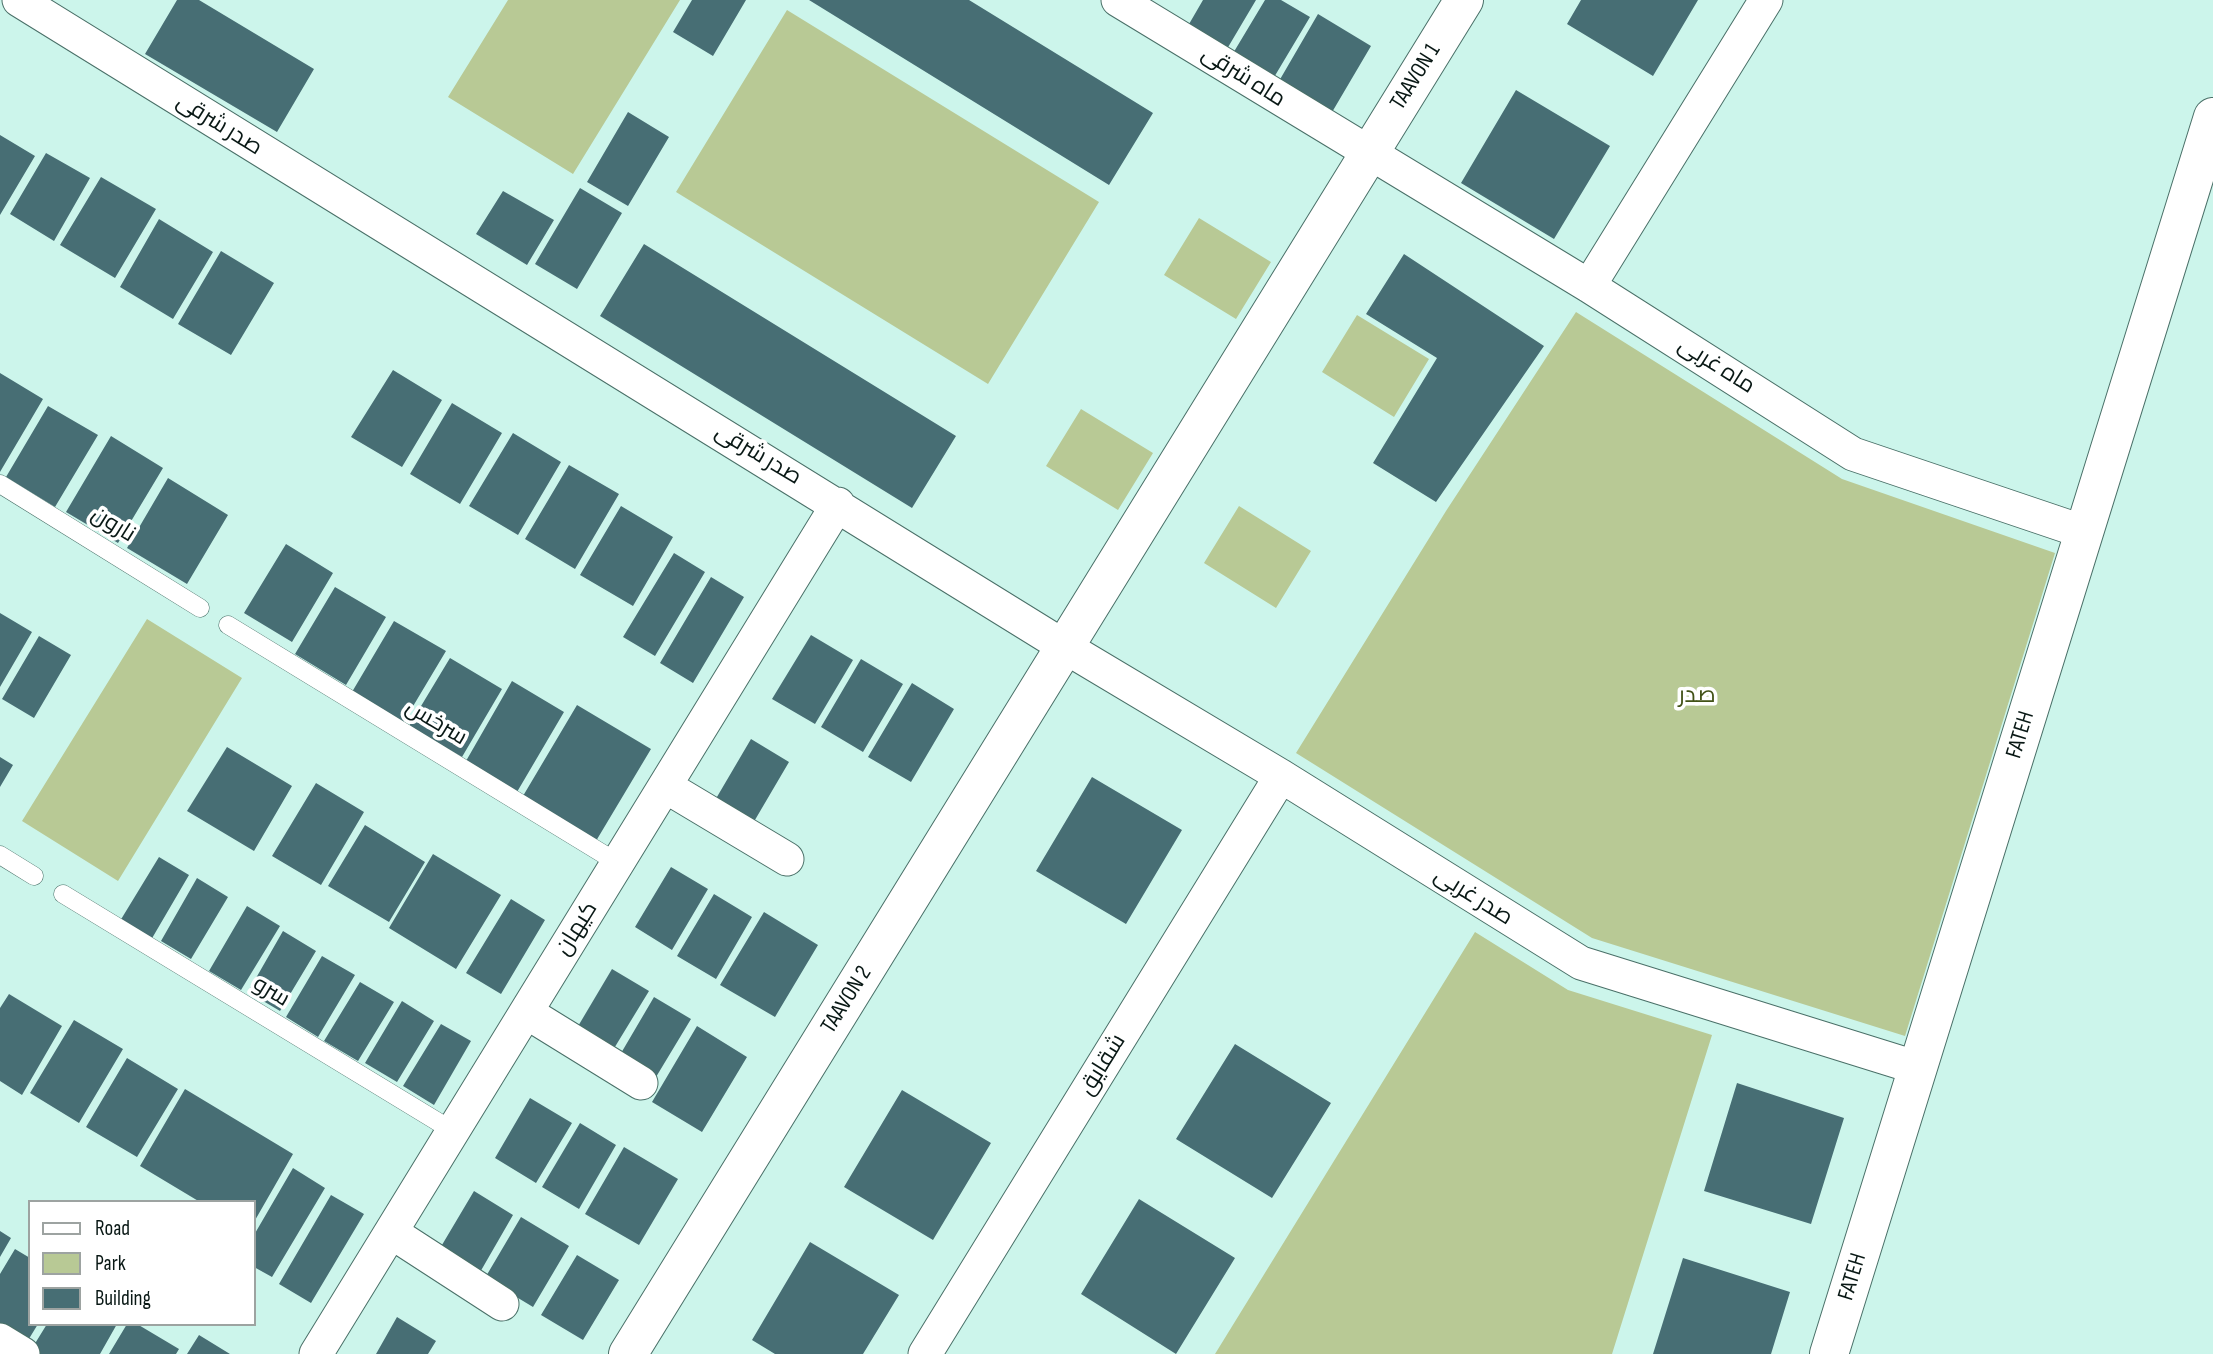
<!DOCTYPE html>
<meta charset="utf-8">
<style>
body{margin:0}
#map{position:relative;width:2213px;height:1354px;overflow:hidden;background:#ccf5eb;font-family:"Sofia Sans Condensed",sans-serif}
canvas{display:block}
.legend{position:absolute;left:28px;top:1200px;width:228px;height:126px;box-sizing:border-box;background:#fff;border:2px solid #9da3a1;margin:0;padding:9px 12px;list-style:none;font-size:21px;color:#091815}
.legend li{display:flex;align-items:center;gap:14px;height:35px}
.legend b{width:35px;border:2px solid #9da3a1}
</style>
<div id="map">
<canvas width="2213" height="1354"></canvas>
<ul class="legend">
<li><b style="height:9px;background:#fff"></b>Road</li>
<li><b style="height:19px;background:#b8c995"></b>Park</li>
<li><b style="height:19px;background:#476e74"></b>Building</li>
</ul>
</div>
<script>
const ctx = document.querySelector('canvas').getContext('2d');
ctx.lineJoin = 'round';
function fill(path, color) {
  ctx.fillStyle = color;
  ctx.fill(path, 'evenodd');
}
function toPath(rows) {
  const path = new Path2D();
  for (const r of rows) {
    path.moveTo(r[0], r[1]);
    for (let i = 2; i < r.length; i += 2) path.lineTo(r[i], r[i + 1]);
  }
  return path;
}
function strokePath(path, color, width, dash) {
  ctx.strokeStyle = color;
  ctx.lineWidth = width;
  ctx.lineCap = dash ? 'butt' : 'round';
  ctx.setLineDash(dash || []);
  ctx.stroke(path);
}
function write(font, color, halo, rows, align = 'center') {
  ctx.font = font + ' "Sofia Sans Condensed",Cairo,sans-serif';
  ctx.lineWidth = 7;
  ctx.setLineDash([]);
  ctx.textBaseline = 'middle';
  ctx.strokeStyle = halo;
  ctx.fillStyle = color;
  for (const [text, x, y, turn = 0] of rows) {
    ctx.save();
    ctx.translate(x, y);
    ctx.rotate((+turn || 0) * Math.PI / 180);
    ctx.textAlign = isNaN(turn) ? turn : align;
    if (halo) ctx.strokeText(text, 0, 0);
    ctx.fillText(text, 0, 0);
    ctx.restore();
  }
}
fill(toPath([
 [508,0,680,0,573,174,448,97],
 [787,10,1099,202,988,384,676,192],
 [1199,218,1271,262,1236,319,1164,275],
 [1576,312,1842,479,2055,553,1905,1036,1592,938,1296,753,1446,511],
 [1357,315,1429,359,1394,417,1322,372],
 [1081,409,1153,453,1118,510,1046,466],
 [1239,506,1311,551,1276,608,1204,563],
 [147,619,242,678,118,881,22,821],
 [1475,932,1568,990,1712,1035,1612,1354,1215,1354]
]), '#b8c995');
fill(toPath([
 [177,0,199,0,314,69,277,132,145,54],
 [692,0,746,0,713,56,673,32],
 [809,0,969,0,1153,113,1109,185],
 [1203,0,1256,0,1224,54,1185,31],
 [1265,0,1281,0,1310,17,1273,79,1232,55],
 [1581,0,1698,0,1653,76,1567,24],
 [1318,14,1371,46,1328,119,1275,88],
 [1516,90,1610,146,1554,239,1461,183],
 [628,112,669,137,628,206,587,182],
 [0,135,35,156,0,215],
 [46,153,90,178,54,241,10,214],
 [101,177,156,209,115,278,60,245],
 [580,188,622,213,577,289,535,264],
 [503,191,554,220,527,265,476,234],
 [159,219,213,252,173,319,120,287],
 [644,244,956,436,912,508,600,316],
 [221,251,274,283,231,355,178,324],
 [1404,254,1544,346,1436,502,1373,463,1437,358,1366,314],
 [393,370,442,400,402,467,351,437],
 [0,373,43,399,0,472],
 [452,403,502,433,460,504,410,474],
 [48,406,98,435,55,507,6,477],
 [513,433,561,462,518,535,469,506],
 [111,436,163,468,118,543,66,512],
 [569,465,619,494,575,569,525,539],
 [168,478,228,515,187,584,127,548],
 [621,506,673,537,633,606,580,575],
 [286,544,333,573,292,642,244,613],
 [674,553,705,572,655,656,623,637],
 [711,577,744,597,693,683,660,663],
 [335,587,386,617,346,685,295,654],
 [0,613,32,632,0,687],
 [394,621,446,651,403,723,352,692],
 [811,635,853,660,815,724,772,699],
 [39,636,71,655,34,718,2,699],
 [450,658,502,689,462,757,409,726],
 [861,659,903,684,863,752,821,727],
 [512,681,564,712,517,792,466,761],
 [912,683,954,709,911,782,868,757],
 [577,705,651,749,596,841,523,796],
 [751,739,789,762,752,825,714,802],
 [227,747,292,786,254,851,187,811],
 [0,757,13,765,0,787],
 [1092,777,1182,830,1126,924,1036,871],
 [316,783,364,812,321,885,272,856],
 [365,825,425,862,389,922,328,886],
 [433,854,501,895,456,969,389,928],
 [159,857,189,875,151,940,120,921],
 [671,867,708,889,672,950,635,927],
 [197,878,228,897,191,959,161,941],
 [714,894,752,917,716,979,677,956],
 [511,899,545,920,501,994,466,973],
 [247,906,280,926,241,990,209,971],
 [764,912,818,945,775,1017,720,985],
 [283,931,316,951,280,1011,248,992],
 [322,956,355,975,318,1037,286,1017],
 [612,969,649,991,610,1055,574,1033],
 [360,982,394,1002,358,1061,324,1041],
 [9,994,62,1026,22,1095,0,1081,0,1008],
 [654,997,691,1019,653,1082,617,1060],
 [402,1001,434,1021,397,1082,365,1063],
 [74,1020,123,1049,79,1123,30,1093],
 [441,1024,471,1041,434,1105,403,1086],
 [697,1026,747,1057,702,1132,652,1102],
 [1235,1044,1331,1103,1272,1198,1176,1139],
 [127,1058,178,1089,137,1157,86,1127],
 [1737,1083,1844,1118,1811,1224,1704,1191],
 [185,1089,293,1154,254,1222,254,1202,200,1202,140,1166],
 [902,1090,991,1143,933,1240,844,1187],
 [530,1098,572,1123,536,1183,495,1158],
 [580,1123,616,1145,579,1209,542,1187],
 [624,1147,678,1179,639,1245,585,1214],
 [293,1168,325,1188,272,1277,254,1267,254,1235],
 [474,1191,513,1215,479,1274,439,1250],
 [331,1195,364,1214,311,1303,279,1284],
 [1139,1199,1235,1258,1176,1354,1081,1294],
 [521,1217,569,1246,533,1307,485,1278],
 [0,1231,11,1238,0,1257],
 [810,1242,899,1295,863,1354,775,1354,752,1340],
 [15,1249,30,1258,30,1324,38,1324,24,1347,0,1332,0,1274],
 [577,1255,619,1280,583,1340,541,1315],
 [1683,1258,1790,1292,1771,1354,1653,1354],
 [397,1317,436,1341,428,1354,376,1354],
 [47,1324,117,1324,100,1354,37,1354,31,1350],
 [127,1324,137,1324,179,1349,176,1354,109,1354],
 [199,1335,230,1354,187,1354]
]), '#476e74');
const lane = toPath([
 [0,484,200,608],
 [228,625,618,863],
 [0,855,34,876],
 [63,894,453,1131]
]);
const street = toPath([
 [19,0,1065,647,1281,776,1581,963,1918,1068],
 [1118,0,1589,286,1853,454,2084,532],
 [1589,286,1766,0],
 [665,786,787,859],
 [526,1012,641,1083],
 [391,1232,502,1304],
 [0,1340,23,1354],
 [316,1354,838,504],
 [925,1354,1281,776]
]);
const secondary = toPath([
 [628,1354,1464,0],
 [1829,1354,2213,117]
]);
strokePath(lane, '#4a7068', 19);
strokePath(street, '#4a7068', 35);
strokePath(secondary, '#4a7068', 40);
strokePath(lane, '#fff', 18);
strokePath(street, '#fff', 33);
strokePath(secondary, '#fff', 38);
write('23px', '#091815', '#fff', [
 ["ماه شرقی",1243,77,32],
 ["TAAVON 1",1416,77,-58],
 ["صدر شرقی",219,125,32],
 ["ماه غربی",1716,366,32],
 ["صدر شرقی",758,455,31],
 ["نارون",113,525,32],
 ["سرخس",436,723,31],
 ["FATEH",2021,735,-73],
 ["صدر غربی",1473,897,32],
 ["کیهان",577,929,-58],
 ["سرو",271,992,31],
 ["TAAVON 2",847,1000,-58],
 ["شقایق",1103,1065,-58],
 ["FATEH",1853,1277,-73]
]);
write('23px', '#425217', '#fff', [
 ["صدر",1697,696]
]);
</script>
